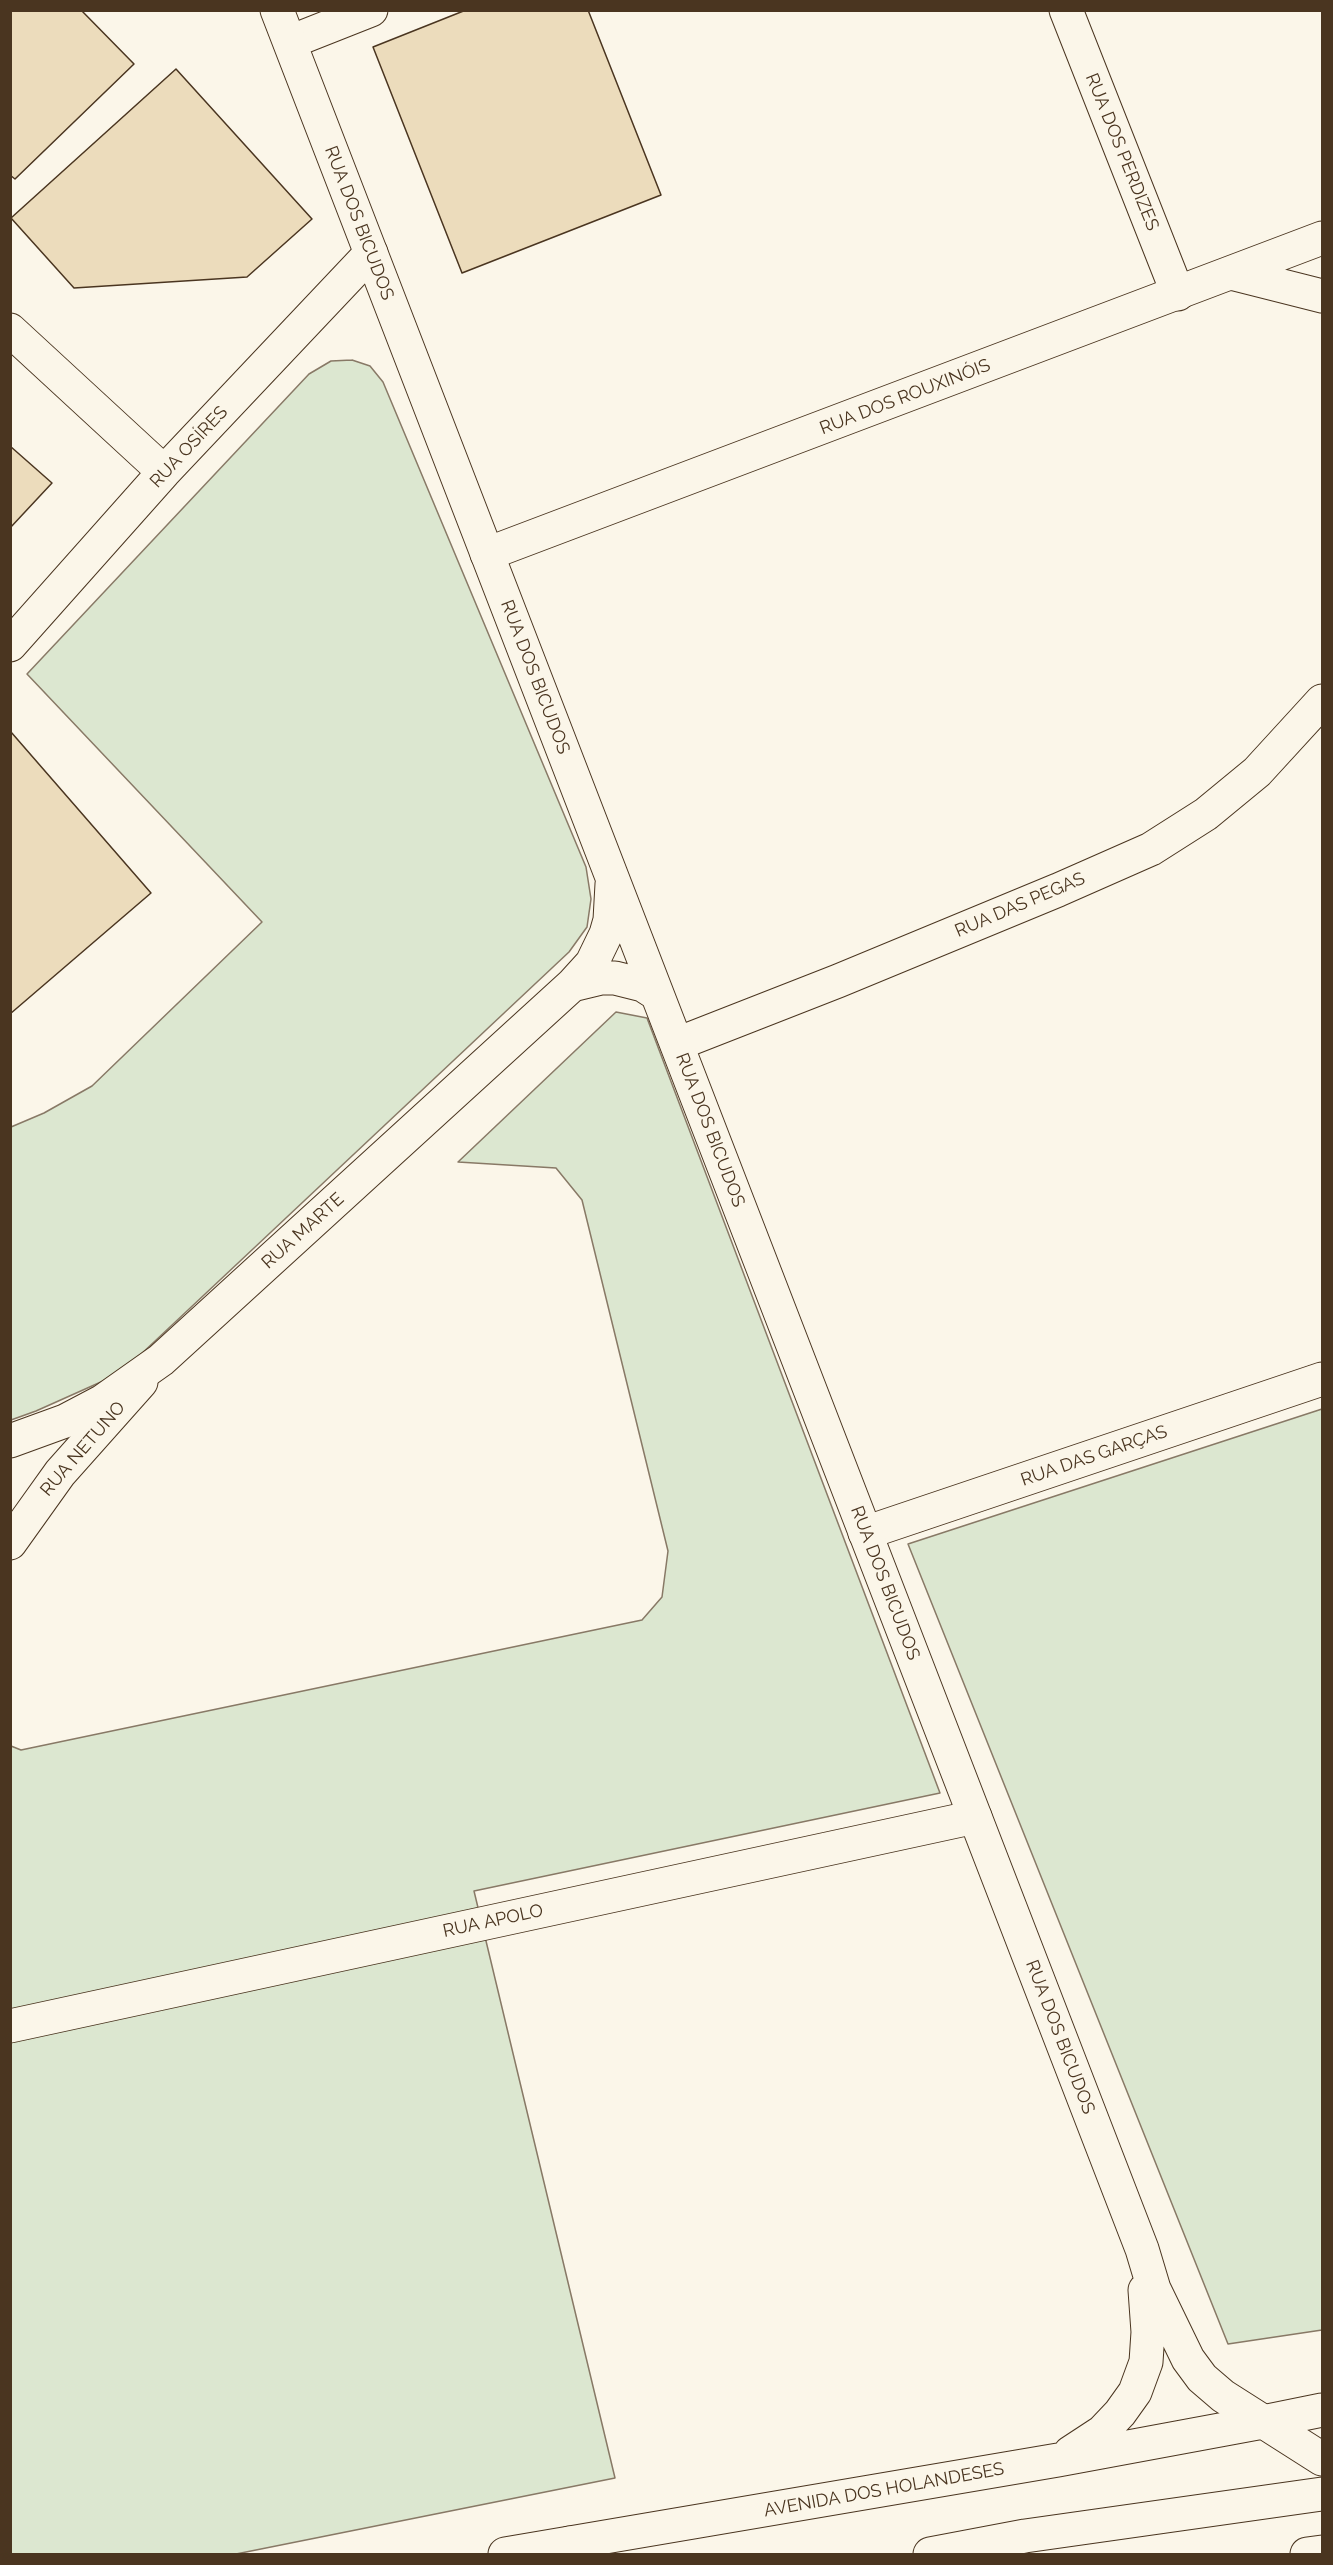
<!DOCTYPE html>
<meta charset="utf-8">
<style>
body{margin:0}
#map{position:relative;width:1333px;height:2565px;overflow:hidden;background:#fbf6e9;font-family:Raleway,sans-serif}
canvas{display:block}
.frame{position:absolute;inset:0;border:12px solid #4a3520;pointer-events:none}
</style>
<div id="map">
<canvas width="1333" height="2565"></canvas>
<div class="frame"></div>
</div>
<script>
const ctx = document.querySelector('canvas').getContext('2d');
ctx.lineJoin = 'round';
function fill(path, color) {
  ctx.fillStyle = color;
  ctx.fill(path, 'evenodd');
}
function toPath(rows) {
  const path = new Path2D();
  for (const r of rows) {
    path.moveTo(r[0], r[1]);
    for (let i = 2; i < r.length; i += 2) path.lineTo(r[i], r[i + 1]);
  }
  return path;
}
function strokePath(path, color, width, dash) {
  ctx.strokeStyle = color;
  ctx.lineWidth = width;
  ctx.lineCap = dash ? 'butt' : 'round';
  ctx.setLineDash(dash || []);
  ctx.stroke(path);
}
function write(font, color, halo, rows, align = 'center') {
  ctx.font = font + ' Raleway,sans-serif';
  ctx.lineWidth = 4.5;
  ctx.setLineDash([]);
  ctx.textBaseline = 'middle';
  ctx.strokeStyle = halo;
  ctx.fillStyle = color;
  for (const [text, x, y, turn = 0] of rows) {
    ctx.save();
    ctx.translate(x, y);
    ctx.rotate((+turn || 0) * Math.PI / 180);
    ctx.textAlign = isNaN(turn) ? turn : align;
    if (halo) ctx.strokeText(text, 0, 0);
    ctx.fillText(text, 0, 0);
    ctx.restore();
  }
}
const green = toPath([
 [352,360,370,366,383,382,586,867,591,899,587,927,569,952,121,1373,36,1411,11,1420,11,1127,44,1113,92,1086,262,922,27,674,309,374,331,361,352,360],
 [616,1012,647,1018,940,1793,474,1891,615,2478,236,2554,11,2554,11,1746,21,1750,642,1620,662,1597,668,1551,582,1200,556,1168,458,1162,616,1012],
 [1322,1409,1322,2330,1228,2344,908,1544,1322,1409]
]);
fill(green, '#dce7d0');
strokePath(green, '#887966', 1.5);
const building = toPath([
 [10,10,81,10,134,64,15,179,10,175,10,10],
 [466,10,588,10,661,195,462,273,373,47,466,10],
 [176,69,312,219,247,277,74,288,11,218,176,69],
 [10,446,52,483,10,528,10,446],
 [11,732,151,893,10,1014,10,733,11,732]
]);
fill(building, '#ecdcbc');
strokePath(building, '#4a3520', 1.5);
const minor = toPath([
 [1066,10,1178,294],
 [290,42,371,10],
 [10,330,164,472],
 [10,645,164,472,371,253],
 [677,1044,838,981,1058,890,1151,849,1206,814,1257,772,1322,701],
 [865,1533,1322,1379],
 [10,2026,975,1817]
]);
const tertiary = toPath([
 [1231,273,1322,296],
 [487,554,1322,238],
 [10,1543,60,1473,141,1382],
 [1263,2422,1322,2410]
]);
const secondary = toPath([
 [277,10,1142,2249,1154,2289,1188,2359,1202,2378,1223,2396,1322,2459],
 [572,985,601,978,615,978,643,985,657,994],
 [10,1441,65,1421,103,1401,161,1360,572,985,592,963,606,934,610,920,612,884],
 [1070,2453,1102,2432,1120,2413,1135,2392,1146,2362,1148,2332,1145,2290],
 [505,2554,1058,2460,1263,2422]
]);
const primary = toPath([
 [557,2554,570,2543],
 [930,2554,1025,2536,1322,2494],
 [1307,2554,1322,2552]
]);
strokePath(minor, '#4a3520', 35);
strokePath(tertiary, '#4a3520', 35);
strokePath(secondary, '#4a3520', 35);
strokePath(primary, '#4a3520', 35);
strokePath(minor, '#fbf6e9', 33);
strokePath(tertiary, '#fbf6e9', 33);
strokePath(secondary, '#fbf6e9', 33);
strokePath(primary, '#fbf6e9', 33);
write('18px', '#4a3520', '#fbf6e9', [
 ["RUA DOS PERDIZES",1122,152,68],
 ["RUA DOS BICUDOS",359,223,69],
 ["RUA DOS ROUXINÓIS",905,397,-21],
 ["RUA OSÍRES",189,447,-47],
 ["RUA DOS BICUDOS",535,677,69],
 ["RUA DAS PEGAS",1020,905,-23],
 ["RUA DOS BICUDOS",710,1130,69],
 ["RUA MARTE",303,1231,-42],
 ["RUA NETUNO",83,1449,-49],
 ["RUA DAS GARÇAS",1094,1456,-19],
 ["RUA DOS BICUDOS",885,1583,69],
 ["RUA APOLO",493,1921,-12],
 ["RUA DOS BICUDOS",1060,2037,69],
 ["AVENIDA DOS HOLANDESES",884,2490,-10]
]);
</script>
